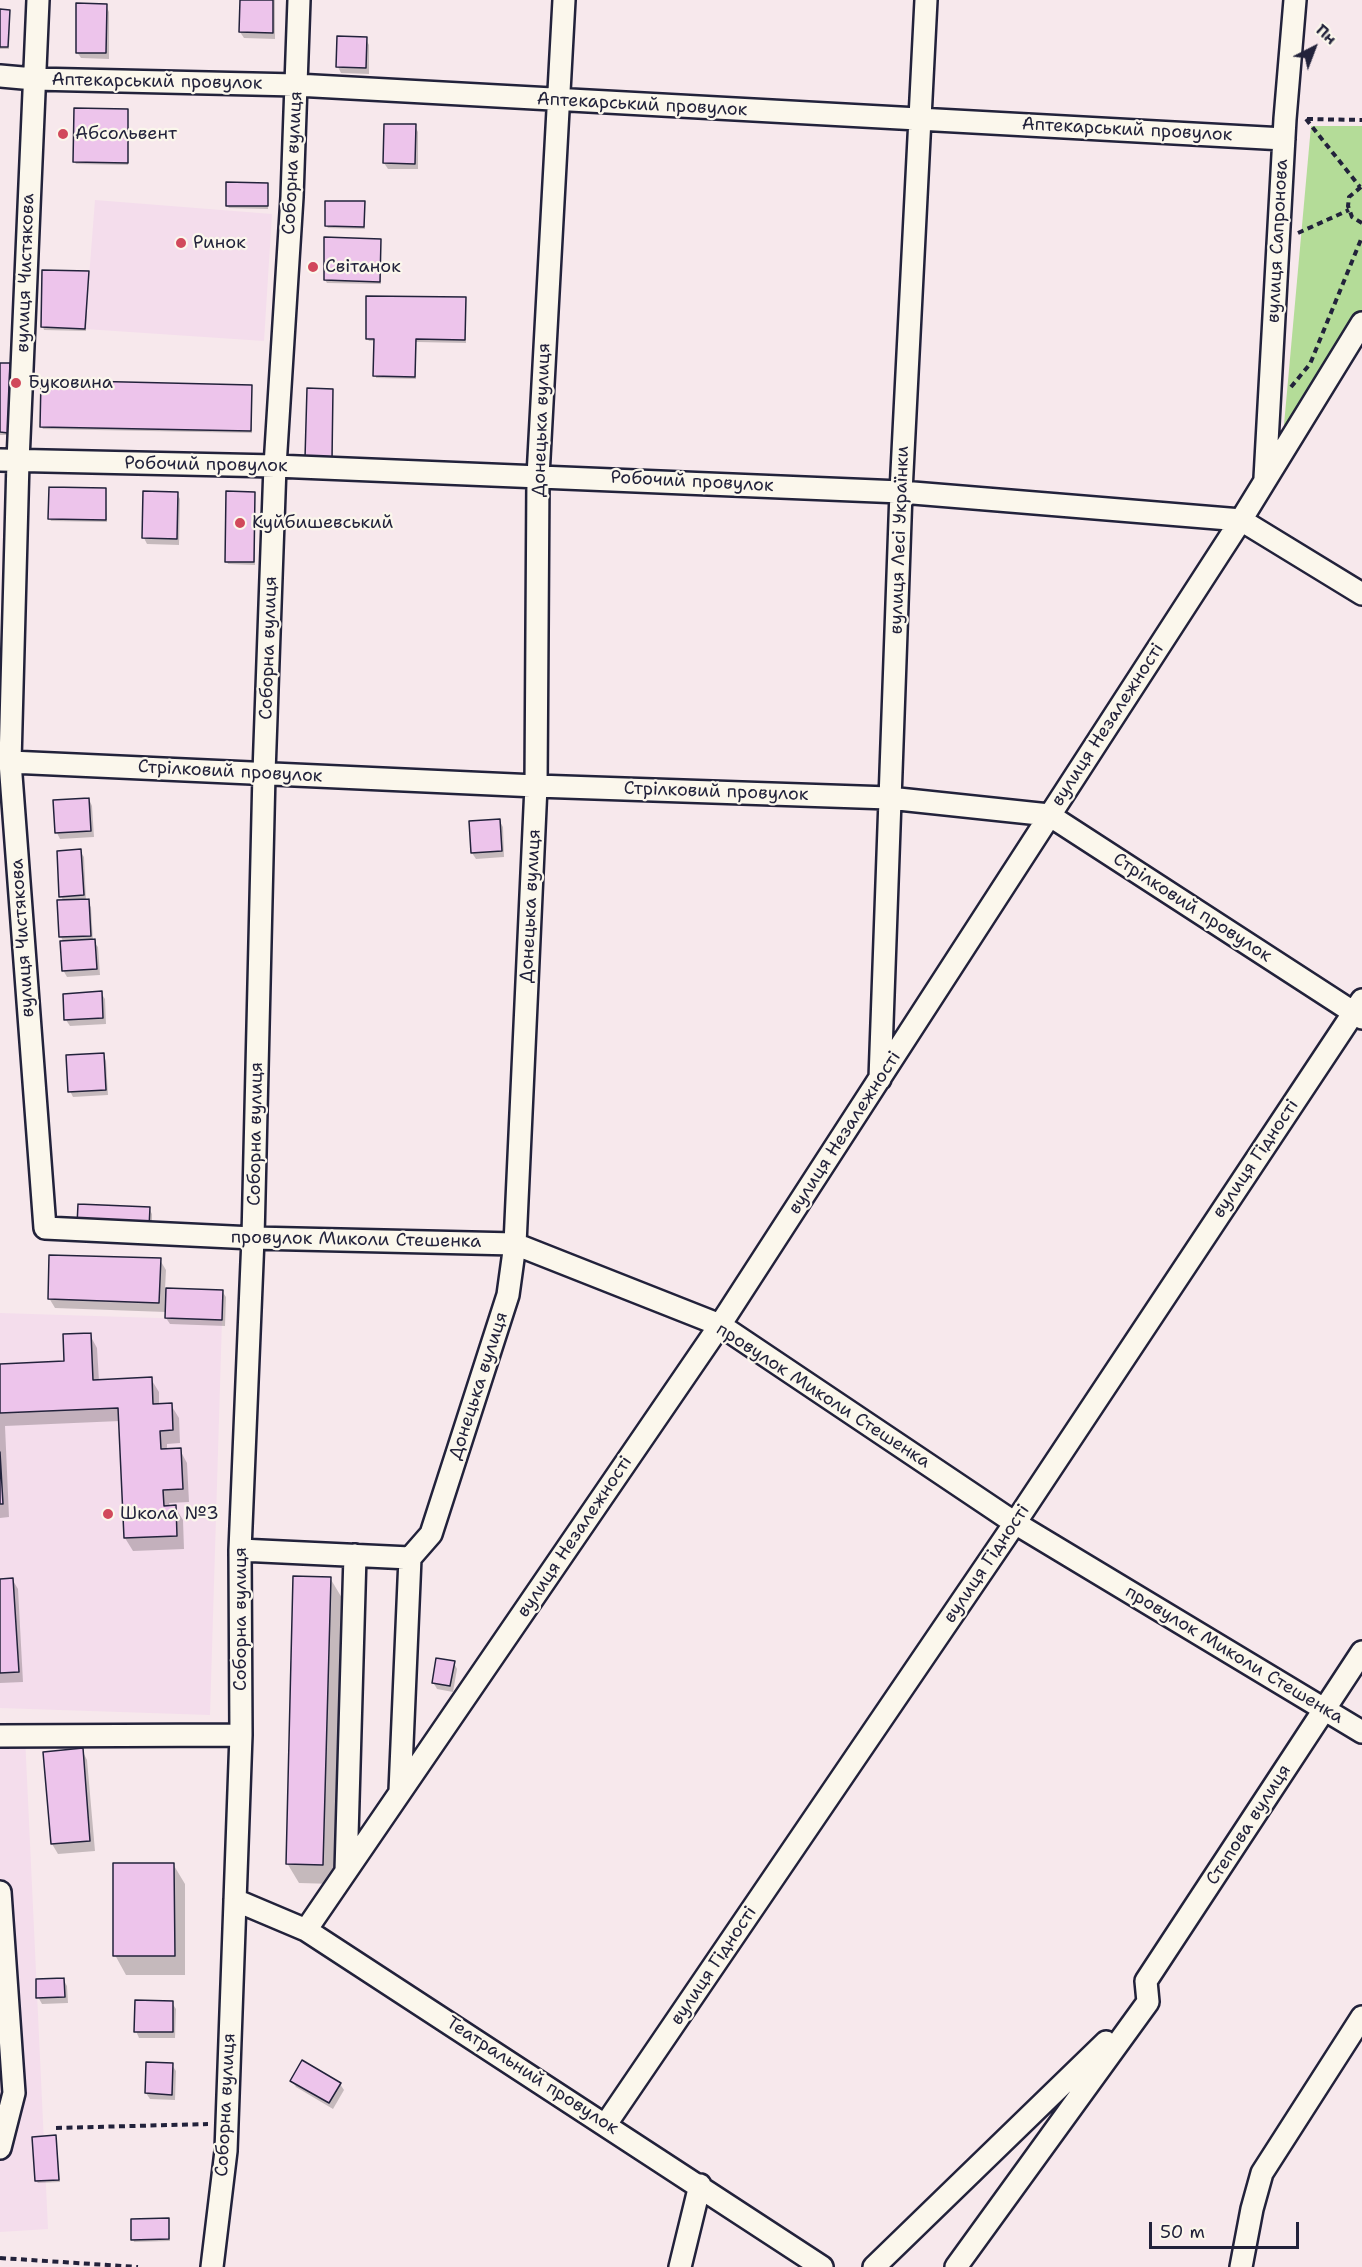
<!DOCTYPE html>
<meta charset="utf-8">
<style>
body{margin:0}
#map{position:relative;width:1362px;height:2267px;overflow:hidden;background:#f7e8ec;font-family:"Shantell Sans",sans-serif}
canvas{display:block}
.north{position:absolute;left:1284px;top:18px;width:60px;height:60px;-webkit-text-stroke:4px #fbf7ec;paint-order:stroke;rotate:42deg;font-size:16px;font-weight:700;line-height:24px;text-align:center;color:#22223b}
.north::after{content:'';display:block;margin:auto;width:21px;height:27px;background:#22223b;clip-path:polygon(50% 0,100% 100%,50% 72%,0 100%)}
.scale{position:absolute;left:1149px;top:2222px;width:150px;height:27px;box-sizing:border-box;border:3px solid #22223b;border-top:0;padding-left:8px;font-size:18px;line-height:21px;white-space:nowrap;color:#22223b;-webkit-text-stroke:4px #fbf7ec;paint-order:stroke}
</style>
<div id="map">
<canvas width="1362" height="2267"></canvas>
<div class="north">Пн</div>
<div class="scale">50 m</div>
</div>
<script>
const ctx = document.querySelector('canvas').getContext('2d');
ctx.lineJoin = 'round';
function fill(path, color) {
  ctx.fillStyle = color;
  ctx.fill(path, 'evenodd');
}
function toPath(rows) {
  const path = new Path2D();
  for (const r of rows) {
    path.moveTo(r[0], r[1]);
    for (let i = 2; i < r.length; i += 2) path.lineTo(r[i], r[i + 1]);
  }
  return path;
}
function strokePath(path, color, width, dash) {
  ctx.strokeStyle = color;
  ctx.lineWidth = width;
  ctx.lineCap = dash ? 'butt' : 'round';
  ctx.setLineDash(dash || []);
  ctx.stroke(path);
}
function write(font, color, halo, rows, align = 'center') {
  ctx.font = font + ' "Shantell Sans",sans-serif';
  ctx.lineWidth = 4.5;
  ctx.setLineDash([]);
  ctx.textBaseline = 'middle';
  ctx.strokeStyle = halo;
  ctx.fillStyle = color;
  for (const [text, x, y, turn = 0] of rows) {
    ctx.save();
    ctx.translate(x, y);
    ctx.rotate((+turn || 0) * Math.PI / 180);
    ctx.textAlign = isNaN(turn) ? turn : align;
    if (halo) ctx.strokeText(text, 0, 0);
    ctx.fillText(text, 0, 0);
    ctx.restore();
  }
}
fill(toPath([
 [95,200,272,214,264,341,85,329],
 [0,1313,222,1320,210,1715,0,1708],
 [0,1734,25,1736,48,2229,0,2232]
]), '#f4ddec');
fill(toPath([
 [1311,126,1362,126,1362,317,1283,436]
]), '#b4dc98');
fill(toPath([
 [241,0,275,0,275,39,244,38,240,32],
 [106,5,109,12,109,59,81,58,77,52],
 [0,11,9,11,10,14,9,49,0,49],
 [338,38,366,39,369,45,369,74,341,73,338,67],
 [127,111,128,165,76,164,74,161],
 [415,126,418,132,418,169,388,169,384,163],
 [267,185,268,209,229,208,227,206],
 [364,203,365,229,328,228,326,225],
 [380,240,381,284,327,283,325,280],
 [88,273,86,331,44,330,43,327],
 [465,299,466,343,416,342,416,379,376,378,375,341,369,341,367,338],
 [0,365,9,365,10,367,9,435,0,435],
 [251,386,252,433,43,429,41,426],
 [332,390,333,461,308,461],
 [105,490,107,522,51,521,50,519],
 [177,493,180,499,179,545,147,544,144,538],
 [254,493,255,565,228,564,227,562],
 [89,799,92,806,94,837,60,839,57,833],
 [499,820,503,827,504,857,476,859,472,853],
 [80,851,84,857,86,901,91,907,93,941,98,947,100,975,67,977,63,970,64,943,61,937,64,902,61,896],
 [101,993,105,999,106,1024,70,1026,66,1020],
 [103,1054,106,1061,108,1095,73,1097,70,1091],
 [149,1208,152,1214,152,1234,82,1231],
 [160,1260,166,1270,165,1289,222,1291,226,1297,225,1326,170,1324,166,1318,166,1312,55,1308,49,1298],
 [90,1335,97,1348,99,1381,151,1379,159,1392,159,1405,171,1405,179,1418,180,1443,167,1444,167,1450,180,1450,187,1463,189,1502,169,1503,170,1507,175,1507,183,1520,184,1549,133,1551,125,1538,120,1421,5,1426,9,1517,0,1518,0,1365,65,1362],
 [330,1578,342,1598,334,1884,299,1883,287,1863],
 [12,1579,18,1589,23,1682,0,1683,0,1580],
 [454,1663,457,1669,453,1692,437,1689,433,1682],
 [82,1750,87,1760,95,1851,58,1854,52,1844,45,1753],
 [173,1864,185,1884,185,1975,126,1975,115,1955],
 [63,1979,67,1986,68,2003,42,2004,38,1997],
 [172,2003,176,2009,175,2038,139,2038,136,2031],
 [172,2065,176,2071,175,2100,150,2099,146,2093],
 [292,2081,340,2084,344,2090,333,2109,296,2087],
 [56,2137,60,2182,38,2183,36,2181],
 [168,2220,170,2241,134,2242,133,2239]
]), '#0003');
const building = toPath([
 [240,0,273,0,273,33,239,32,240,0],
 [76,3,107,4,106,53,76,53,76,3],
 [0,9,10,10,8,47,0,47,0,9],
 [337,36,367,37,366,68,336,67,337,36],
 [74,108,128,109,128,163,73,162,74,108],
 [384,124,416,124,415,164,383,163,384,124],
 [226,182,268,183,268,206,226,206,226,182],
 [325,201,365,201,364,227,325,226,325,201],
 [324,237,381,239,380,282,324,280,324,237],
 [42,270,89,271,85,329,41,327,42,270],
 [366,296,466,297,465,340,416,339,415,377,373,376,374,339,366,339,366,296],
 [0,363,10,363,8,433,0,432,0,363],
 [41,380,252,385,251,431,40,427,41,380],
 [307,388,333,389,332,459,305,458,307,388],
 [49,487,106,488,106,520,48,519,49,487],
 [143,491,178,492,177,539,142,538,143,491],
 [226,491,255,492,254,562,225,562,226,491],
 [89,798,91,831,55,833,53,800,89,798],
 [500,819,502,851,471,853,469,821,500,819],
 [81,849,84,895,59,897,57,851,81,849],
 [89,899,91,936,59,937,57,900,89,899],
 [95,939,97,969,62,971,60,941,95,939],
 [102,991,103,1018,64,1020,63,994,102,991],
 [104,1053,106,1090,68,1092,66,1055,104,1053],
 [78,1204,150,1207,149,1228,77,1225,78,1204],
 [49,1255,161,1258,159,1303,48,1299,49,1255],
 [166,1288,223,1290,222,1320,165,1318,166,1288],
 [91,1333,93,1380,152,1377,153,1404,172,1403,173,1430,160,1431,161,1449,181,1448,183,1489,163,1490,164,1506,176,1505,177,1536,124,1538,118,1408,0,1413,0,1364,64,1361,63,1334,91,1333],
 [0,1452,3,1504,0,1504,0,1452],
 [293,1576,331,1577,323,1865,286,1864,293,1576],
 [13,1578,19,1672,0,1673,0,1579,13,1578],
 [436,1658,455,1661,450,1686,432,1683,436,1658],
 [83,1748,90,1841,51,1844,43,1752,83,1748],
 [113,1863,174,1863,175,1956,113,1956,113,1863],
 [64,1978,65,1997,36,1998,36,1979,64,1978],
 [135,2000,173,2001,173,2032,134,2032,135,2000],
 [302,2060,341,2083,329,2103,290,2081,302,2060],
 [146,2062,173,2063,172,2095,145,2093,146,2062],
 [56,2135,59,2180,35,2181,32,2137,56,2135],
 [169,2218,169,2239,131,2240,131,2219,169,2218]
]);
fill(building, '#edc4eb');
strokePath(building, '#22223b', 1.5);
const minor = toPath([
 [38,0,18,461,10,762,45,1228,253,1238,515,1244,720,1325,1015,1523,1362,1732],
 [0,76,34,79,296,85,1284,139],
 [0,460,275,466,901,492,1241,520,1362,594],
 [1265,478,1285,119,1295,0],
 [10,762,536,786,889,798,1049,815,1362,1018],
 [880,1079,901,492,926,0],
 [240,1550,410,1558],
 [0,1736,241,1735],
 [400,1791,410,1558,431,1534,508,1295,515,1244,536,786,538,476,564,0],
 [346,1871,355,1555],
 [0,1892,14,2093,0,2148],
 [235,1900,306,1930,822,2267],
 [306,1930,720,1325,1241,520,1362,323],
 [606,2124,1015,1523,1362,1000],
 [212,2267,226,2151,241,1735,240,1550,253,1238,264,773,275,466,292,197,299,0],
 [680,2267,700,2185],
 [874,2267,1106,2042],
 [956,2267,1148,2002,1146,1981,1362,1652],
 [1241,2267,1252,2209,1262,2173,1362,2017]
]);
strokePath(minor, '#22223b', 26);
strokePath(toPath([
 [1306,119,1360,187],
 [1307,119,1362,120],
 [1361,187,1349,197,1348,206,1352,217,1362,223],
 [1298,233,1349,210],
 [1291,387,1310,364,1362,237],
 [56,2128,208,2124],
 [0,2258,138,2267]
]), '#22223b', 4, [6, 4.5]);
strokePath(minor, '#fbf7ec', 21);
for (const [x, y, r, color] of [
 [63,134,6,"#d1495b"],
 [181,243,6,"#d1495b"],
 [313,267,6,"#d1495b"],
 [16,383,6,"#d1495b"],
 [240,523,6,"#d1495b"],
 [108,1514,6,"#d1495b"]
]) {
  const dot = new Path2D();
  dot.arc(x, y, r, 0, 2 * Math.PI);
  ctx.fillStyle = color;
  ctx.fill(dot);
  strokePath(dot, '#fbf7ec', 2);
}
write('18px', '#22223b', '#fbf7ec', [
 ["Аптекарський провулок",157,82,1],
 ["Аптекарський провулок",642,105,3],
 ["Аптекарський провулок",1127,130,3],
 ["Соборна вулиця",293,163,-87],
 ["вулиця Сапронова",1278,241,-87],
 ["вулиця Чистякова",26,273,-88],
 ["Донецька вулиця",542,420,-88],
 ["Робочий провулок",206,465,1],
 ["Робочий провулок",692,482,3],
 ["вулиця Лесі Українки",900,540,-88],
 ["Соборна вулиця",269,648,-88],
 ["вулиця Незалежності",1108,725,-57],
 ["Стрілковий провулок",230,772,3],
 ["Стрілковий провулок",716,792,2],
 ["Донецька вулиця",531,906,-87],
 ["Стрілковий провулок",1192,908,33],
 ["вулиця Чистякова",23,938,-94],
 ["вулиця Незалежності",845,1133,-57],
 ["Соборна вулиця",256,1134,-89],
 ["вулиця Гідності",1256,1159,-56],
 ["провулок Миколи Стешенка",356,1240,1],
 ["Донецька вулиця",479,1386,-72],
 ["провулок Миколи Стешенка",823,1396,33],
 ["вулиця Незалежності",575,1537,-56],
 ["вулиця Гідності",987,1564,-56],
 ["Соборна вулиця",241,1619,-90],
 ["провулок Миколи Стешенка",1234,1655,31],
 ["Степова вулиця",1249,1825,-57],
 ["вулиця Гідності",714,1966,-56],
 ["Театральний провулок",532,2076,33],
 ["Соборна вулиця",226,2105,-87]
]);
write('18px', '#22223b', '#fbf7ec', [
 ["Абсольвент",75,134],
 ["Ринок",193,243],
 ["Світанок",325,267],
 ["Буковина",28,383],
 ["Куйбишевський",252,523],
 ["Школа №3",120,1514]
], 'left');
</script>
